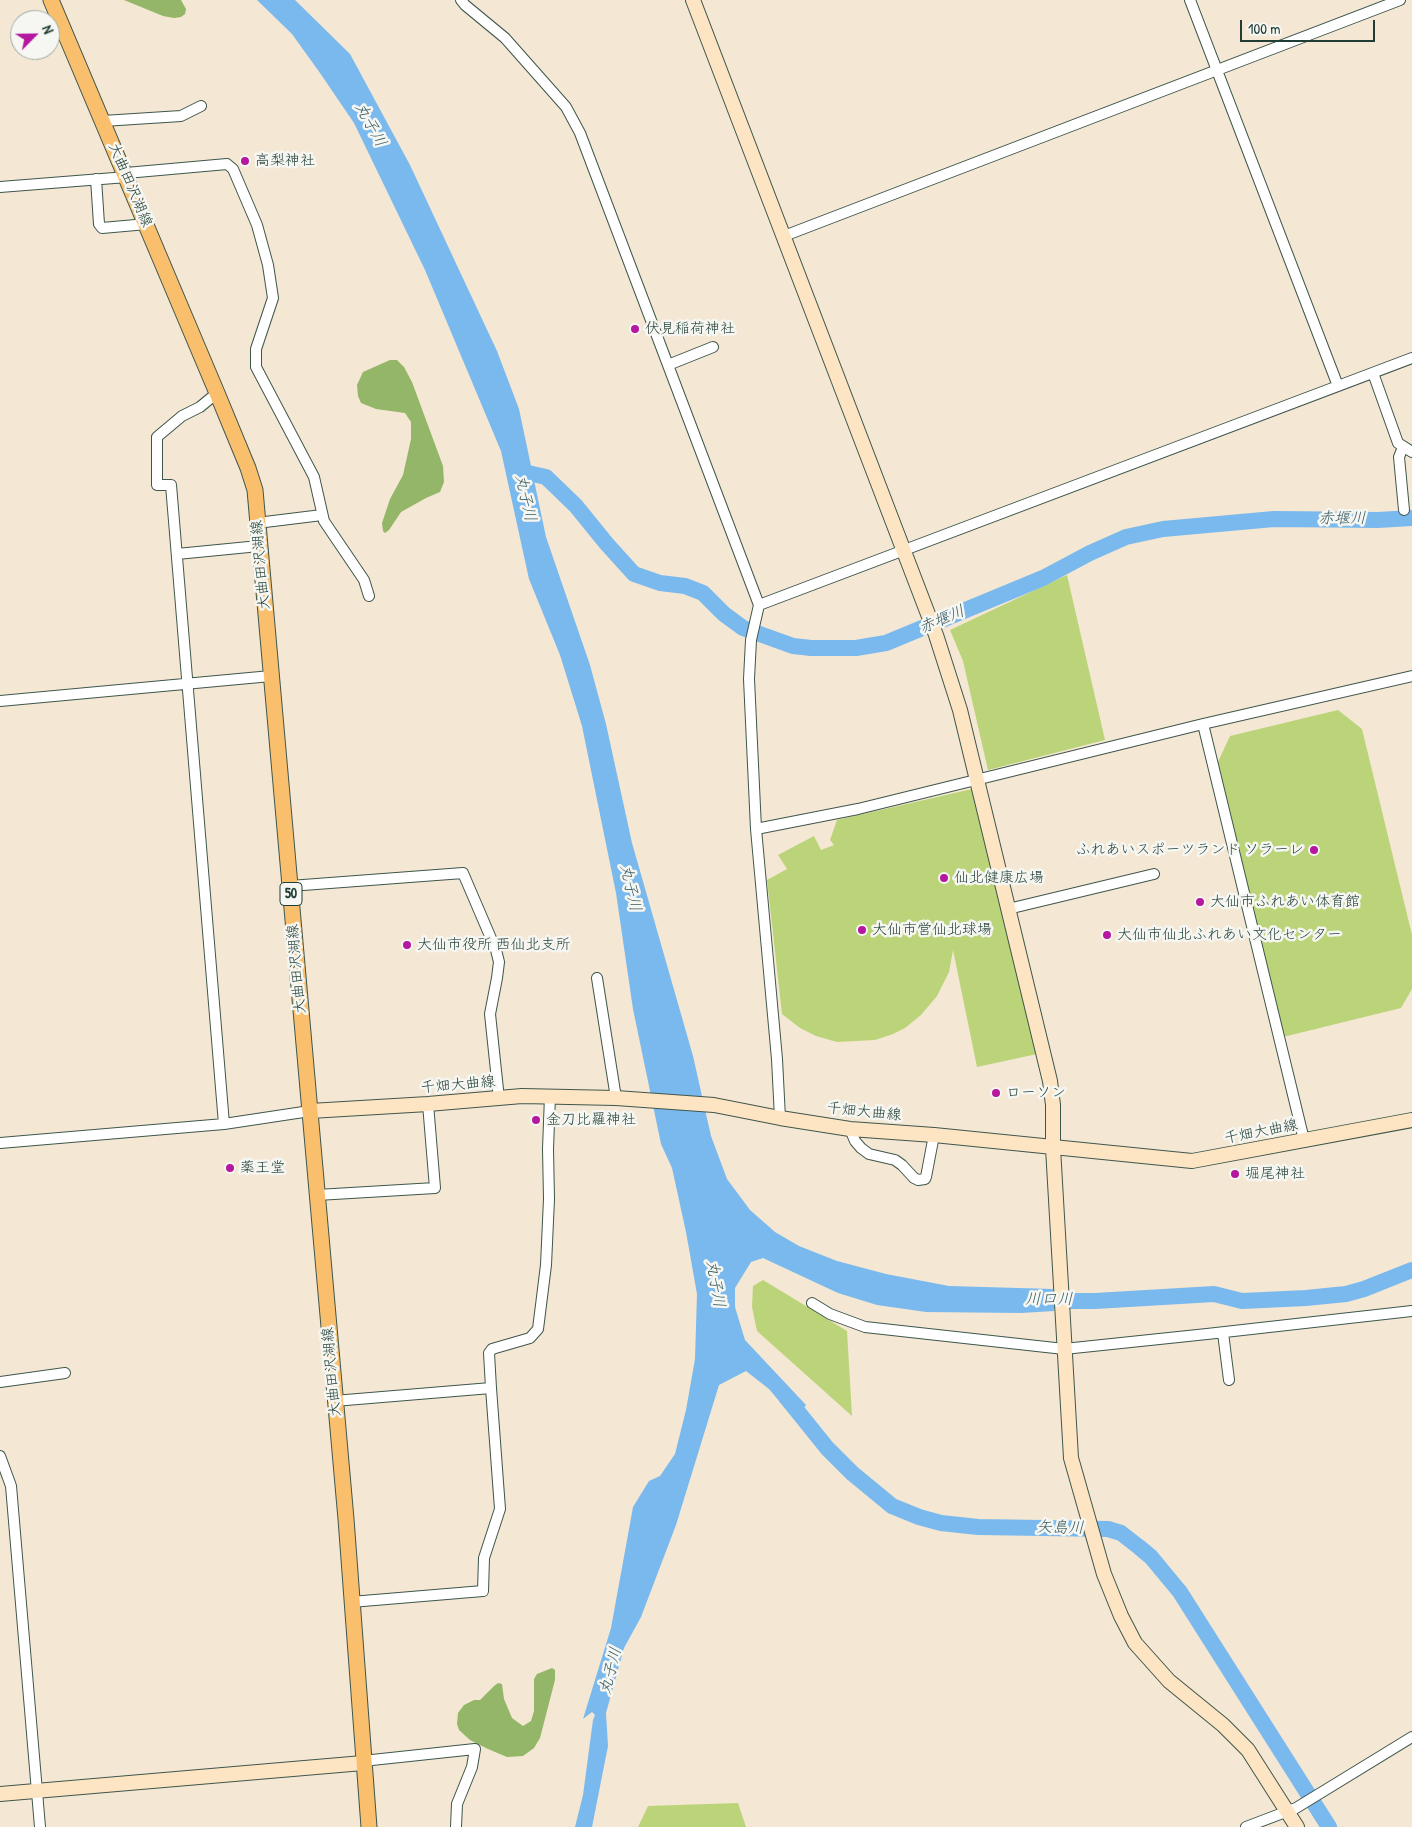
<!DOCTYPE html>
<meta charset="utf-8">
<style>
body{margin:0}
#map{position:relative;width:1412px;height:1827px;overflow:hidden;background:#f4e7d3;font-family:"Patrick Hand",sans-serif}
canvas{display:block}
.north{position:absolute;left:10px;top:10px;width:50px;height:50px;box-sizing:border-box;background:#f6f6f2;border:1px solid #a0aca6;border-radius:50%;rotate:67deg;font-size:14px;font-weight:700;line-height:20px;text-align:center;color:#1f3d34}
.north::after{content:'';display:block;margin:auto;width:18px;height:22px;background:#b5179e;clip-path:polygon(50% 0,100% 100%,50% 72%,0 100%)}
.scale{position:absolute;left:1240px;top:20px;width:135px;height:22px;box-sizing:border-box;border:2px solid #1f3d34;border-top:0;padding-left:6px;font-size:15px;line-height:18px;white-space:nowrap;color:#1f3d34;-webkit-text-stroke:4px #f6f6f2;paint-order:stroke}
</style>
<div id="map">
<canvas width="1412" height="1827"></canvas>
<div class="north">N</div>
<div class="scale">100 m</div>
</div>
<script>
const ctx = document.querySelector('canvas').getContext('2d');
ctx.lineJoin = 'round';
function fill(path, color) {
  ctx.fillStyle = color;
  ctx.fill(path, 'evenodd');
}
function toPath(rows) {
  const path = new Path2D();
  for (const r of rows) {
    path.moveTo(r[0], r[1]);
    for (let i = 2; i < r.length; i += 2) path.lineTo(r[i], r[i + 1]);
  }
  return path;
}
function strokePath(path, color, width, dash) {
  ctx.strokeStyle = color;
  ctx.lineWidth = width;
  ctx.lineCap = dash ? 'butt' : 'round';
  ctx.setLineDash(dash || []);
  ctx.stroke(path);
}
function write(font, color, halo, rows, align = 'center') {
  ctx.font = font + ' "Patrick Hand","Klee One",sans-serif';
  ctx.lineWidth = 5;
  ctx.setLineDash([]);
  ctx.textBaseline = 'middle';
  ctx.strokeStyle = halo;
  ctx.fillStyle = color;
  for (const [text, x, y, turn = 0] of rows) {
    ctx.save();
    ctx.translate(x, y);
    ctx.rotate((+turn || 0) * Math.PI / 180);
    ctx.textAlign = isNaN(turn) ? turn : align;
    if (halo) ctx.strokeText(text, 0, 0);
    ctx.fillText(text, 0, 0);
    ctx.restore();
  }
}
fill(toPath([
 [1067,575,1105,740,988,770,963,661,950,630],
 [1338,710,1362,729,1412,935,1412,989,1401,1008,1283,1037,1217,764,1230,736],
 [972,789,1009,934,1037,1054,977,1067,953,950,949,972,937,996,921,1015,905,1028,893,1034,875,1040,837,1042,816,1036,800,1028,782,1014,767,880,787,869,778,855,814,836,821,850,834,845,830,840,837,820],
 [763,1280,847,1331,852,1416,757,1331,752,1307,753,1286],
 [738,1803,746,1827,638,1827,648,1806]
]), '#bbd479');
fill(toPath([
 [124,0,181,0,186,9,185,14,181,17,174,18,163,16],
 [390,360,397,360,404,367,412,382,443,466,444,482,440,492,426,498,401,512,389,530,385,533,383,531,382,523,390,499,403,475,411,439,411,422,405,413,376,409,361,403,358,396,357,385,363,372],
 [552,1668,555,1670,555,1680,540,1738,534,1748,523,1756,507,1757,488,1749,470,1740,459,1730,457,1724,458,1713,464,1705,474,1700,480,1700,494,1686,498,1683,502,1684,504,1699,512,1718,523,1726,531,1721,534,1711,534,1679,537,1674]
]), '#94b669');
fill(toPath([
 [257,0,295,0,350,54,410,165,497,351,519,409,546,537,590,665,606,724,632,843,693,1056,711,1136,727,1179,750,1210,775,1232,799,1246,837,1261,886,1274,949,1286,1053,1289,1054,1311,1021,1313,926,1312,877,1305,838,1293,763,1258,751,1262,735,1288,735,1307,745,1340,806,1405,795,1420,769,1389,746,1371,719,1385,676,1525,641,1617,624,1648,606,1713,608,1746,592,1827,575,1827,583,1795,593,1720,595,1715,592,1712,583,1719,611,1628,633,1507,649,1481,660,1476,675,1454,686,1410,695,1359,697,1294,686,1232,672,1168,661,1144,633,1009,616,893,582,726,560,655,529,579,501,451,425,270,354,123,320,73,292,34]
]), '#7ab9ee');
strokePath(toPath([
 [519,471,546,477,576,506,606,543,634,574,660,583,685,586,703,593,724,614,743,628,793,646,811,648,856,648,886,643,1043,578,1090,553,1126,537,1163,529,1274,519,1378,520,1412,518],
 [1047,1301,1095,1301,1214,1294,1242,1301,1306,1298,1346,1294,1364,1289,1412,1270],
 [786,1397,827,1448,852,1473,892,1506,919,1517,941,1523,978,1527,1108,1529,1121,1533,1139,1547,1151,1557,1180,1592,1329,1827]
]), '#7ab9ee', 16);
const street = toPath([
 [461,0,465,5,505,38,566,107,580,133,759,605,751,640,749,679,756,829,777,1059,780,1118],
 [1190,0,1338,386],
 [103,121,181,116,201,106],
 [126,173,227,164,233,169,257,225,268,265,273,298,256,349,256,367,314,477,324,521,364,580,369,596],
 [96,179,99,224,102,228,147,224],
 [0,187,127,177],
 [784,236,1400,0],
 [668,365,713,347],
 [1373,373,1398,443,1412,452],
 [217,393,200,407,182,416,157,437,157,485,171,485,224,1124],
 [1403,447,1399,457,1404,510],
 [257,523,322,515],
 [177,554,259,546],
 [759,605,1412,358],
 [0,701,271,676],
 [1203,724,1304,1140],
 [756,829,858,809,1203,724,1412,676],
 [290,886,463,873,496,950,499,962,497,978,490,1014,499,1099],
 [1008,909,1154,874],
 [597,978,616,1098],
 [850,1129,855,1141,861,1148,869,1154,895,1160,902,1165,914,1178,918,1180,925,1179,926,1177,934,1135],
 [0,1143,224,1124,310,1111],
 [317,1195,435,1188,428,1104],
 [812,1303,830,1314,865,1327,1064,1349,1207,1334,1412,1311],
 [1223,1333,1229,1380],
 [0,1382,65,1373],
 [491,1388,489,1353,492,1349,530,1338,538,1329,546,1265,549,1199,548,1149,550,1096],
 [334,1401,491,1388,500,1509,484,1558,483,1591,351,1602],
 [0,1456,11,1486,40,1827],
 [363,1763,372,1760,475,1749,472,1767,457,1804,456,1827],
 [1246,1827,1296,1808,1412,1737]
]);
const secondary = toPath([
 [693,0,936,635,960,710,1050,1081,1053,1105,1053,1148,1071,1458,1104,1574,1121,1616,1135,1643,1169,1681,1223,1725,1248,1750,1297,1827],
 [310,1111,428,1104,522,1096,616,1098,714,1105,780,1118,850,1129,934,1135,1192,1161,1412,1120],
 [0,1794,363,1763]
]);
const primary = toPath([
 [51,0,217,393,248,468,255,490,346,1519,369,1827]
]);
strokePath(street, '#3f564c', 12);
strokePath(secondary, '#3f564c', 16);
strokePath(primary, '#3f564c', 17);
strokePath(street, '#fff', 10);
strokePath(secondary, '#fde5c4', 14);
strokePath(primary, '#f9bf6c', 15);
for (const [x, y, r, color] of [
 [245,161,5,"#b5179e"],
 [635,329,5,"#b5179e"],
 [1314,850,5,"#b5179e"],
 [944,878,5,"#b5179e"],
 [1200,902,5,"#b5179e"],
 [862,930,5,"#b5179e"],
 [1107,935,5,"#b5179e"],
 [407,945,5,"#b5179e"],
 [996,1093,5,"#b5179e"],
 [536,1120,5,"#b5179e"],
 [230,1168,5,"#b5179e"],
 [1235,1174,5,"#b5179e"]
]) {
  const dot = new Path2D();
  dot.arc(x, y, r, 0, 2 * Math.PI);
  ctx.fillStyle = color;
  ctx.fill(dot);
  strokePath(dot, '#f6f6f2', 2);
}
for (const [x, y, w] of [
 [291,894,22]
]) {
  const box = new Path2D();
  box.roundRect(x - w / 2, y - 11.5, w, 23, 4);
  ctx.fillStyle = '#f6f6f2';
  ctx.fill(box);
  strokePath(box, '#1f3d34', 1);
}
write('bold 14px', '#1f3d34', null, [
 ["50",291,894]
]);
write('15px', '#1f3d34', '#f6f6f2', [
 ["高梨神社",255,161],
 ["伏見稲荷神社",645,329],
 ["ふれあいスポーツランド ソラーレ",1304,850,"right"],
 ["仙北健康広場",954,878],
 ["大仙市ふれあい体育館",1210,902],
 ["大仙市営仙北球場",872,930],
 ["大仙市仙北ふれあい文化センター",1117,935],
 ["大仙市役所 西仙北支所",417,945],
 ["ローソン",1006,1093],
 ["金刀比羅神社",546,1120],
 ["薬王堂",240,1168],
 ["堀尾神社",1245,1174]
], 'left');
write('15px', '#1f3d34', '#f6f6f2', [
 ["大曲田沢湖線",130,185,67],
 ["大曲田沢湖線",261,565,-95],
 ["大曲田沢湖線",297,969,-95],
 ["千畑大曲線",458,1085,-5],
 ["千畑大曲線",864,1112,6],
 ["千畑大曲線",1261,1132,-11],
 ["大曲田沢湖線",332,1372,-95]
]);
write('italic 16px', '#365c62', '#f6f6f2', [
 ["丸子川",370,125,61],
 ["丸子川",525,498,77],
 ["赤堰川",1342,519],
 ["赤堰川",942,620,-23],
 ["丸子川",630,888,77],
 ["丸子川",715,1284,80],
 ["川口川",1049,1300],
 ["矢島川",1060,1528,1],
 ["丸子川",611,1671,-76]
]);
</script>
